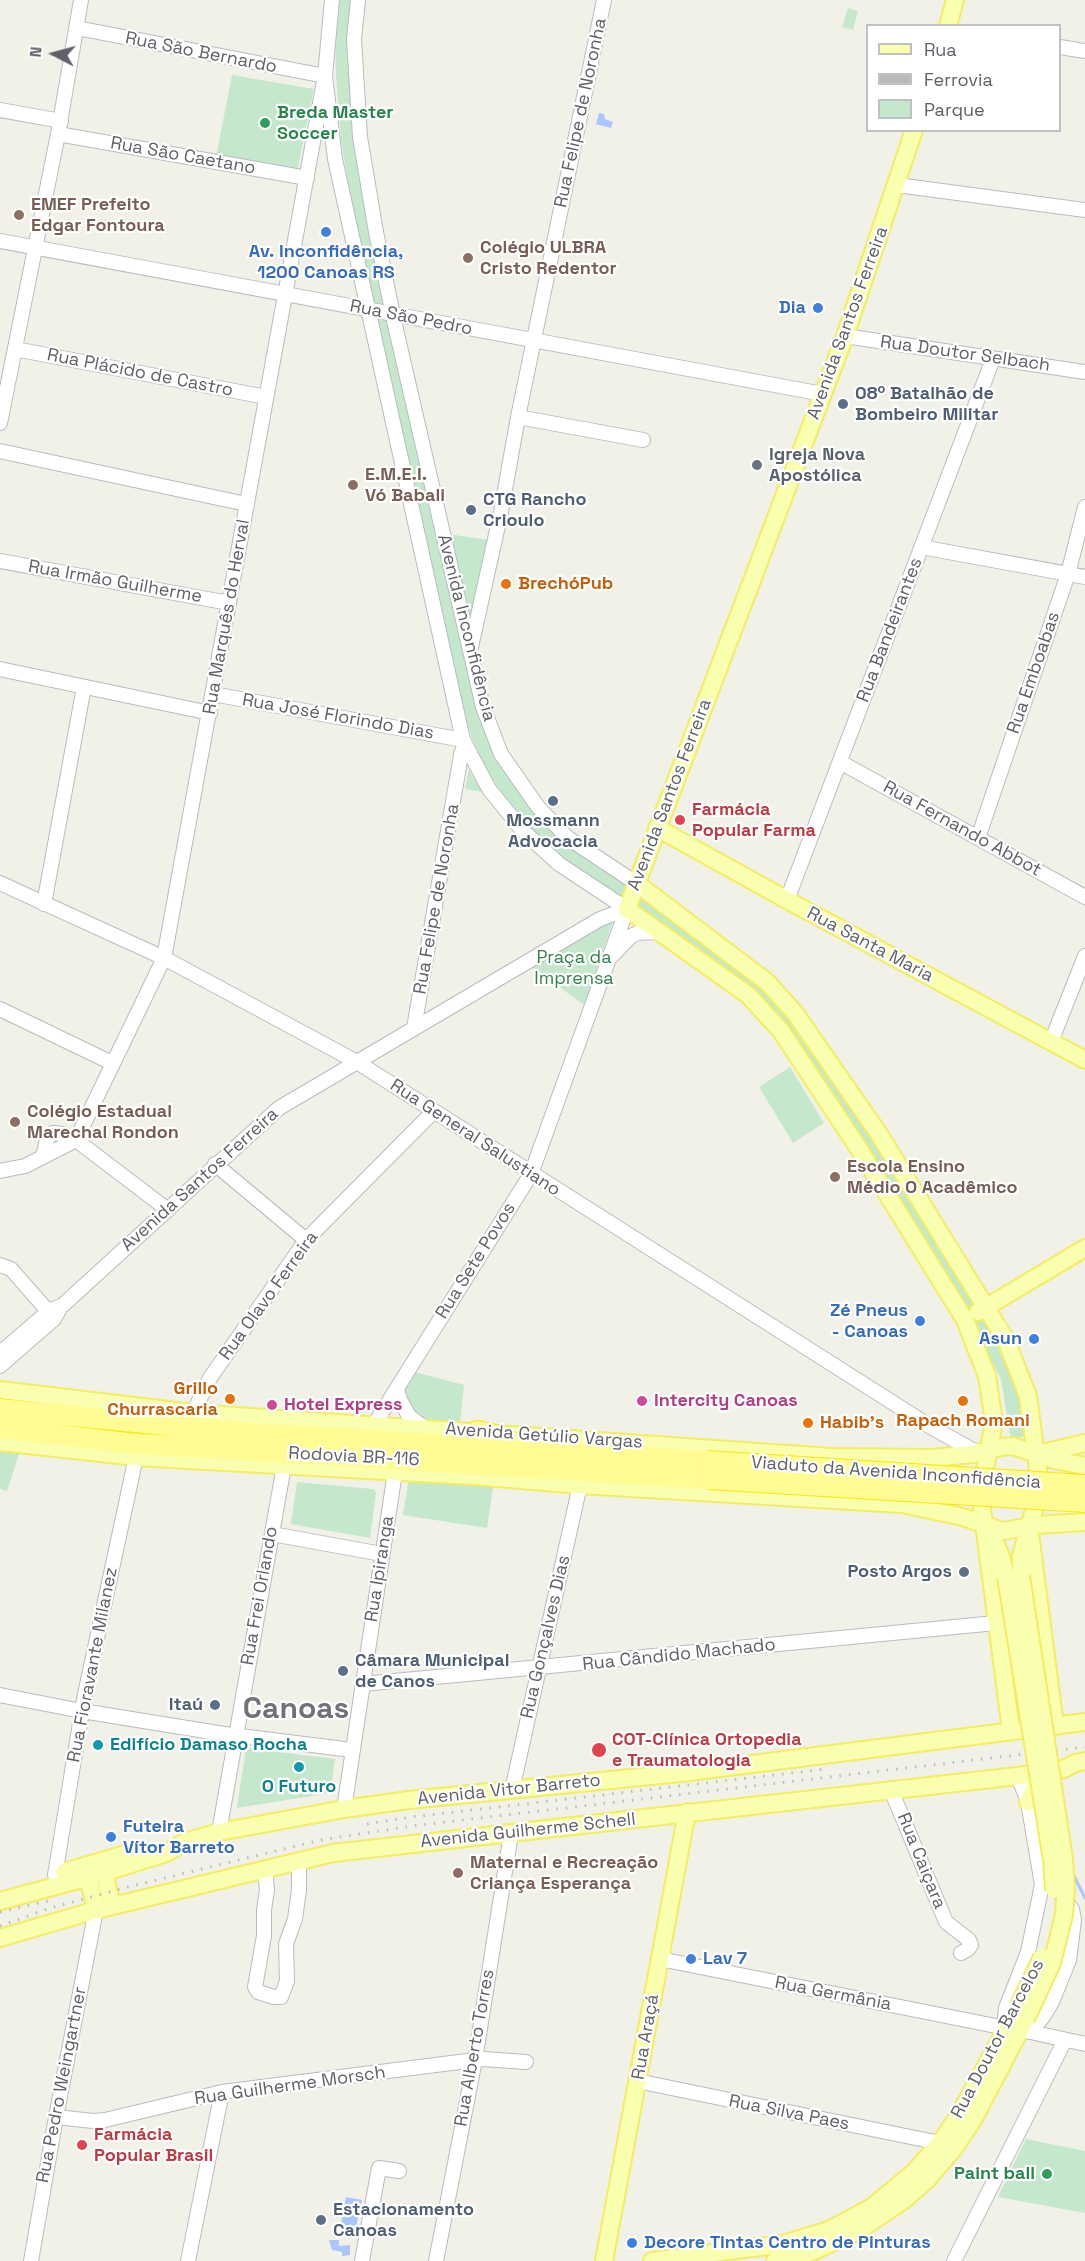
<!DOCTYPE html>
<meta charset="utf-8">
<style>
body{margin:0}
#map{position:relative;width:1085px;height:2261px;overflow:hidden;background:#f1f1e8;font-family:"Space Grotesk",sans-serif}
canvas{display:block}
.legend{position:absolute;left:866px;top:24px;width:195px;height:108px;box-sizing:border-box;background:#fff;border:2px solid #bfc0c3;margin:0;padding:8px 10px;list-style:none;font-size:18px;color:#5f6168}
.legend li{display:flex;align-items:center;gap:12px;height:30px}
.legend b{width:30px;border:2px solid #bfc0c3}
.north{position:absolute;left:24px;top:24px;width:60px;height:60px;-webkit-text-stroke:4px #fff;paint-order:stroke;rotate:276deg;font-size:16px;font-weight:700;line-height:24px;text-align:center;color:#5f6168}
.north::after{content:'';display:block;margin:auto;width:21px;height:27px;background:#5f6168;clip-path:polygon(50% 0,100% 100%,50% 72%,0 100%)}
</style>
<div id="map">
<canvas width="1085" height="2261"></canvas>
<ul class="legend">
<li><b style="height:8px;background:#f9ffaf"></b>Rua</li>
<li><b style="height:8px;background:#bababb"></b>Ferrovia</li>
<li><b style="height:16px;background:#c5e8cd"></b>Parque</li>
</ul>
<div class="north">N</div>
</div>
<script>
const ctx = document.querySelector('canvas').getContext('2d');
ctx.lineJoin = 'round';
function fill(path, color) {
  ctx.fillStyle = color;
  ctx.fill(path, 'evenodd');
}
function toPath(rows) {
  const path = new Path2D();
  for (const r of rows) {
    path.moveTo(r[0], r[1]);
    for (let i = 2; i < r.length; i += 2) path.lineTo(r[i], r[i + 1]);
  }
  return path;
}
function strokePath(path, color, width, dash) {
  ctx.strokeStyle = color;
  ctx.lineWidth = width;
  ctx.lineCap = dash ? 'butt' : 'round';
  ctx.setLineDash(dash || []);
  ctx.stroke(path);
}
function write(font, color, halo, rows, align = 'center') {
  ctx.font = font + ' "Space Grotesk",sans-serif';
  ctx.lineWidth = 4.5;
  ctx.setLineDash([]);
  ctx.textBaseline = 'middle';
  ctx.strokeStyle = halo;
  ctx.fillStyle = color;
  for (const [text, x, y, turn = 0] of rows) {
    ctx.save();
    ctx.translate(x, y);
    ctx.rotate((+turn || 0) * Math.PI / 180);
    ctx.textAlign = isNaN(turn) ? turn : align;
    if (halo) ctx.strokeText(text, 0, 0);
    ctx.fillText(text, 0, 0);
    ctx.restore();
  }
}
fill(toPath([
 [338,0,353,0,351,75,478,705,535,810,619,878,763,982,874,1135,1003,1341,1023,1407,1025,1435,1017,1439,1010,1435,1001,1379,959,1300,752,994,553,851,517,815,489,774,472,738,463,709,350,194,341,140,336,75,335,27],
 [848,8,858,11,853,30,842,27],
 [232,75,314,89,297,172,216,157],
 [448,534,488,540,469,626],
 [469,769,472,776,483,792,465,789],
 [614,919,584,1005,532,967],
 [790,1067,824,1123,793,1143,759,1087],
 [411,1371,464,1385,460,1423,420,1420,412,1414,400,1390],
 [0,1446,20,1451,7,1491,0,1489],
 [409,1478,494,1482,487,1528,403,1515],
 [297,1482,373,1489,376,1493,370,1538,291,1524],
 [246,1748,335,1759,330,1793,237,1808],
 [1026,2139,1085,2151,1085,2213,998,2197]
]), '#c5e8cd');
fill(toPath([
 [599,113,604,114,605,119,613,122,611,128,596,124],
 [346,2197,362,2200,355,2232,340,2229],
 [329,2240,339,2240,339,2246,350,2245,350,2255,342,2256,342,2252,332,2250]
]), '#aac5ff');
strokePath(toPath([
 [1073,1874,1085,1898]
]), '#aac5ff', 3);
const minor = toPath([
 [332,0,325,76,335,159,463,740,489,789,524,832,559,864,627,909],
 [358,0,354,39,360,137,376,232,395,325,483,707,501,754,538,807,568,838,636,883],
 [1060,47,1085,51],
 [0,110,61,121],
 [58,134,307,178],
 [897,185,1085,210],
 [0,241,823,394],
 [845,336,1085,372],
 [15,349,266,397],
 [518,417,643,440],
 [0,423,58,134,81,0],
 [0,451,246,504],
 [921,547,1085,577],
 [0,561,229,603],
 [471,647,501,512,518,417,604,0],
 [0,669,210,713],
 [213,694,463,740],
 [840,762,1085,897],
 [978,838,1068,574,1085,507],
 [0,883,164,958,357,1062,931,1427,978,1453],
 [787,900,993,359],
 [44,904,84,687],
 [612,956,631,936,638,933,657,932],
 [0,1009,112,1063],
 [414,1028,461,755,465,743],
 [1051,1042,1085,956],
 [76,1140,164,958,325,76,77,28],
 [43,1157,47,1139,53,1133,62,1134,76,1140,168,1210],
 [215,1164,306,1240],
 [0,1171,25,1166,76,1140],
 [0,1265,11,1269,53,1317],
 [0,1353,49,1311,63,1305,279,1108,600,919,627,909],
 [0,1366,54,1319,59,1310],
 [397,1389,400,1400,409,1416,423,1427],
 [193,1413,210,1378,306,1240,434,1111],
 [374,1425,531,1174,627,909],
 [272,1534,382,1554],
 [363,1684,996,1623],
 [0,1695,82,1711,224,1734,352,1750],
 [512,1790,580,1485],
 [891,1790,946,1922,969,1940,971,1945,968,1949,961,1953],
 [344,1809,395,1472],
 [219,1832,284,1466],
 [265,1869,267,1890,264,1910,264,1936,255,1987,258,1992,274,1997,281,1997,287,1981,286,1944,295,1919,299,1890,299,1861],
 [55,1875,84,1699,136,1457],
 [660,1959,1006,2028,1005,2018,1006,2008,1028,1952,1042,1885,1028,1802,1018,1776],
 [1026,2031,1085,2044],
 [1030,2032,1043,2017,1052,2002,1069,1960,1074,1920,1072,1909,1062,1897],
 [637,2081,940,2143],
 [56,2117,93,2121,105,2120,222,2092,483,2059,526,2062],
 [31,2261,56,2117,96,1910],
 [188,2261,222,2092],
 [362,2261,379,2168,399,2171],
 [436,2261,475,2060,511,1834],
 [954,2261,1065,2040]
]);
const major = toPath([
 [948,26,955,0],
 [914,130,845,336,627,909,748,995,781,1031,859,1149,965,1320,987,1376,994,1422,983,1479,982,1508,1011,1731],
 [657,828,787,900,1085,1060],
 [636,883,767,982,795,1013,879,1134,1006,1340,1028,1396,1038,1470,1037,1499,1021,1556,1021,1576],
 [978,1312,1085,1248],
 [0,1390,193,1413,831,1457,932,1458,973,1454,1001,1447,1013,1446,1054,1460,1085,1466],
 [0,1442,136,1457,474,1476,580,1485,902,1504,963,1517,1003,1531,1037,1525,1085,1522],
 [1037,1454,1085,1443],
 [1030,1533,1055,1726],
 [991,1534,1001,1556,1006,1577],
 [1028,1802,1041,1773],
 [64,1872,129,1853],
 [104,1872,112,1906],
 [88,1877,96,1910],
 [0,1901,93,1876,166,1853,185,1842,219,1832,344,1809,409,1800,681,1773,1085,1722],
 [0,1938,96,1910,333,1853,1018,1776,1064,1769,1075,1763,1085,1761],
 [604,2261,687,1812],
 [652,2261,783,2244,829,2230,872,2207,913,2173,940,2143,959,2115,1018,2007],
 [775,2261,812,2252,858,2231,904,2200,927,2180,955,2147,973,2120,1026,2019]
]);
const highway = toPath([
 [0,1409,238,1432,707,1461],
 [0,1428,127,1443,709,1479],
 [477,1431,510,1438]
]);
strokePath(minor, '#babbc1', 16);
strokePath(major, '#f3ed5f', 20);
strokePath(highway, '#f9e700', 22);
strokePath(minor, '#fff', 14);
strokePath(major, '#f9ffaf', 16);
strokePath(highway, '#fefc92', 20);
strokePath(toPath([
 [367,1824,412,1817,826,1769],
 [0,1912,52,1900],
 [0,1926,50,1908,128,1887,321,1840,412,1826,1085,1747]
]), '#bababb', 3, [1.5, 8]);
const majorBridge = toPath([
 [1021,1576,1064,1859,1066,1888,1064,1915,1052,1963,1026,2019],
 [1006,1577,1052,1860,1054,1890],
 [1018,2007,1042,1957]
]);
const highwayBridge = toPath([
 [707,1461,1085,1485],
 [709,1479,1085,1502]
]);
strokePath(majorBridge, '#f3ed5f', 20, []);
strokePath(highwayBridge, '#f9e700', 22, []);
strokePath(majorBridge, '#f9ffaf', 16);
strokePath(highwayBridge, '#fefc92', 20);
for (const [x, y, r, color] of [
 [265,123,6,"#2e9e5b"],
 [19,215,6,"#8d6e63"],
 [326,232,6,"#3f7fe0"],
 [468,258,6,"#8d6e63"],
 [818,308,6,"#3f7fe0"],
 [843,404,6,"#5c6f8a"],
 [757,465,6,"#6b7280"],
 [353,485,6,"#8d6e63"],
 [471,510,6,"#5c6f8a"],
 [506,584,6,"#e8710a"],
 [553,801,6,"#5c6f8a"],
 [680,820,6,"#e0444e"],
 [15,1122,6,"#8d6e63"],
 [835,1177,6,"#8d6e63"],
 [920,1321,6,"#3f7fe0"],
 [1034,1339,6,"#3f7fe0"],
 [230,1399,6,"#e8710a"],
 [642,1401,6,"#d1479c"],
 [963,1401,6,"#e8710a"],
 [272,1405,6,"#d1479c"],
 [808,1423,6,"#e8710a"],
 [964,1572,6,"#5c6f8a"],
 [343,1671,6,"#5c6f8a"],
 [215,1705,6,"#5c6f8a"],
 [98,1745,6,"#0f9aa8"],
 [599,1750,8,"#e0444e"],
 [299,1767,6,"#0f9aa8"],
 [111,1837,6,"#3f7fe0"],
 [458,1873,6,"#8d6e63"],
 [691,1959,6,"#3f7fe0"],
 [82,2145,6,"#e0444e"],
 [1047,2174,6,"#2e9e5b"],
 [321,2220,6,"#5c6f8a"],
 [632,2243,6,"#3f7fe0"]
]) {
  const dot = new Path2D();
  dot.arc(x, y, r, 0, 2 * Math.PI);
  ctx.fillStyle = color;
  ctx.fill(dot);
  strokePath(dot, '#fff', 2);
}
write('18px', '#5f6168', '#fff', [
 ["Rua São Bernardo",201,53,11],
 ["Rua Felipe de Noronha",581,113,-78],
 ["Rua São Caetano",183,156,10],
 ["Rua São Pedro",411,318,11],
 ["Avenida Santos Ferreira",848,323,-70],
 ["Rua Doutor Selbach",965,354,8],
 ["Rua Plácido de Castro",140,373,11],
 ["Rua Irmão Guilherme",115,582,10],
 ["Rua Marquês do Herval",227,617,-80],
 ["Avenida Inconfidência",466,628,76],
 ["Rua Bandeirantes",890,630,-69],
 ["Rua Emboabas",1034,673,-71],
 ["Rua José Florindo Dias",338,717,10],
 ["Avenida Santos Ferreira",670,795,-69],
 ["Rua Fernando Abbot",962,829,29],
 ["Rua Felipe de Noronha",437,899,-80],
 ["Rua Santa Maria",870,945,28],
 ["Rua General Salustiano",475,1138,33],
 ["Avenida Santos Ferreira",200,1180,-42],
 ["Rua Sete Povos",476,1261,-58],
 ["Rua Olavo Ferreira",269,1296,-54],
 ["Avenida Getúlio Vargas",544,1436,4],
 ["Rodovia BR-116",354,1457,3],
 ["Viaduto da Avenida Inconfidência",896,1473,4],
 ["Rua Ipiranga",380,1569,-81],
 ["Rua Frei Orlando",260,1596,-80],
 ["Rua Gonçalves Dias",546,1637,-77],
 ["Rua Cândido Machado",679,1655,-6],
 ["Rua Fioravante Milanez",93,1665,-79],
 ["Avenida Vitor Barreto",509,1790,-6],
 ["Avenida Guilherme Schell",528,1831,-6],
 ["Rua Caiçara",921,1861,68],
 ["Rua Germânia",833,1994,11],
 ["Rua Araçá",646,2037,-80],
 ["Rua Doutor Barcelos",998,2039,-62],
 ["Rua Alberto Torres",475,2048,-80],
 ["Rua Pedro Weingartner",62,2085,-79],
 ["Rua Guilherme Morsch",290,2086,-8],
 ["Rua Silva Paes",789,2113,11]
]);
write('bold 18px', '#27864d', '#fff', [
 ["Breda Master",277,113],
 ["Soccer",277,134],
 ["Paint ball",1035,2174,"right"]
], 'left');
write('bold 18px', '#785e54', '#fff', [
 ["EMEF Prefeito",31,205],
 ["Edgar Fontoura",31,226],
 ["Colégio ULBRA",480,248],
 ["Cristo Redentor",480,269],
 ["E.M.E.I.",365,475],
 ["Vó Babali",365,496],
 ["Colégio Estadual",27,1112],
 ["Marechal Rondon",27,1133],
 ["Escola Ensino",847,1167],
 ["Médio O Acadêmico",847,1188],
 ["Maternal e Recreação",470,1863],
 ["Criança Esperança",470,1884]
], 'left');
write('bold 18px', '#366cbe', '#fff', [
 ["Av. Inconfidência,",326,252,"center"],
 ["1200 Canoas RS",326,273,"center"],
 ["Dia",806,308],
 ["Zé Pneus",908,1311],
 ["- Canoas",908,1332],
 ["Asun",1022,1339],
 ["Futeira",123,1827,"left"],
 ["Vítor Barreto",123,1848,"left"],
 ["Lav 7",703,1959,"left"],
 ["Decore Tintas Centro de Pinturas",644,2243,"left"]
], 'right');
write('bold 18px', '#4e5e75', '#fff', [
 ["08º Batalhão de",855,394],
 ["Bombeiro Militar",855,415],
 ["CTG Rancho",483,500],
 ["Crioulo",483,521],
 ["Mossmann",553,821,"center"],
 ["Advocacia",553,842,"center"],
 ["Posto Argos",952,1572,"right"],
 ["Câmara Municipal",355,1661],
 ["de Canos",355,1682],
 ["Itaú",203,1705,"right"],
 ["Estacionamento",333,2210],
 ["Canoas",333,2231]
], 'left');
write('bold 18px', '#5b616d', '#fff', [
 ["Igreja Nova",769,455],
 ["Apostólica",769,476]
], 'left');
write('bold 18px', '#c56008', '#fff', [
 ["BrechóPub",518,584],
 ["Grillo",218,1389,"right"],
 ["Churrascaria",218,1410,"right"],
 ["Rapach Romani",963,1421,"center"],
 ["Habib's",820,1423]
], 'left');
write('bold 18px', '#be3a42', '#fff', [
 ["Farmácia",692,810],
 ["Popular Farma",692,831],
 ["COT-Clínica Ortopedia",612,1740],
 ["e Traumatologia",612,1761],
 ["Farmácia",94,2135],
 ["Popular Brasil",94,2156]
], 'left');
write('18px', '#33824a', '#fff', [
 ["Praça da",574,958],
 ["Imprensa",574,979]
]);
write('bold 18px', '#b23c85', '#fff', [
 ["Intercity Canoas",654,1401],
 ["Hotel Express",284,1405]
], 'left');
write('bold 18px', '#0d838f', '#fff', [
 ["Edifício Damaso Rocha",110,1745],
 ["O Futuro",299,1787,"center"]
], 'left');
write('bold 30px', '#70727a', '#fff', [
 ["Canoas",296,1710]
]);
</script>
